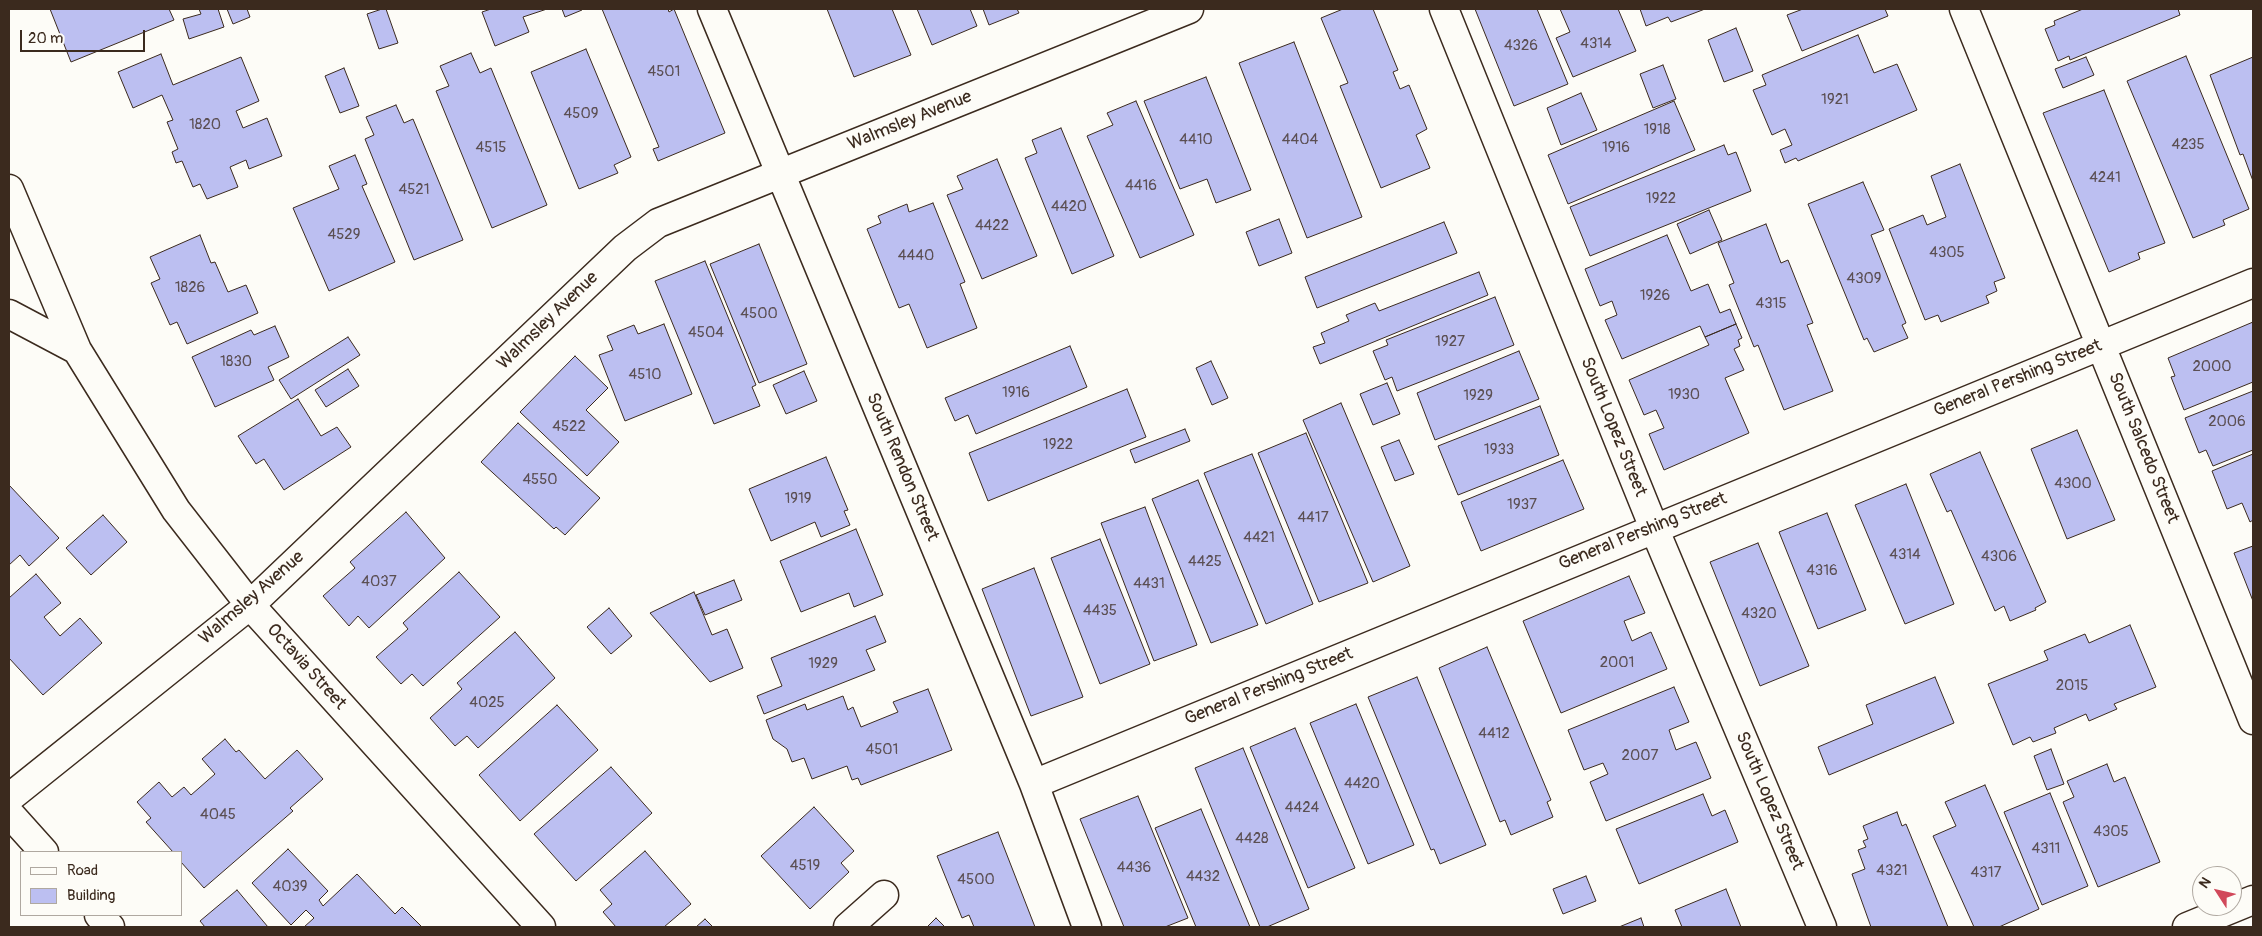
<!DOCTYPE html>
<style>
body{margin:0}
#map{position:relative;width:2262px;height:936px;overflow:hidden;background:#fdfcf7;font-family:Pangolin,sans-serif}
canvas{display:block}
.frame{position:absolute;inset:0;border:10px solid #3b2a1e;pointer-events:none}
.legend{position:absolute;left:20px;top:851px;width:162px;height:65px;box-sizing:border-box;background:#fdfcf7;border:1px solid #afa8a0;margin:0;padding:6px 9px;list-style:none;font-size:15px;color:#3b2a1e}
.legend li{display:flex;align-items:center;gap:10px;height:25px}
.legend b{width:25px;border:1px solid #afa8a0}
.north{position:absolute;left:2192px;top:866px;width:50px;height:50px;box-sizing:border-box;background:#fdfcf7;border:1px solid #afa8a0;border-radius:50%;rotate:305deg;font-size:14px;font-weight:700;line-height:20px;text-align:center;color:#3b2a1e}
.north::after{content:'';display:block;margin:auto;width:18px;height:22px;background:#d1495b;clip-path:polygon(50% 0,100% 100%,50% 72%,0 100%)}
.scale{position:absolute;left:20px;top:30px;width:125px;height:22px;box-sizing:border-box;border:2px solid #3b2a1e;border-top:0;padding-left:6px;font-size:15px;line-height:18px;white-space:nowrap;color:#3b2a1e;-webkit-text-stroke:4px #fdfcf7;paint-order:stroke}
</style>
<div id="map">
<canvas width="2262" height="936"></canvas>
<div class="frame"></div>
<ul class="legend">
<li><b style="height:6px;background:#fdfcf7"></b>Road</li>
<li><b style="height:14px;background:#bcbff1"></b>Building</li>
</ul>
<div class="north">N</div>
<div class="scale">20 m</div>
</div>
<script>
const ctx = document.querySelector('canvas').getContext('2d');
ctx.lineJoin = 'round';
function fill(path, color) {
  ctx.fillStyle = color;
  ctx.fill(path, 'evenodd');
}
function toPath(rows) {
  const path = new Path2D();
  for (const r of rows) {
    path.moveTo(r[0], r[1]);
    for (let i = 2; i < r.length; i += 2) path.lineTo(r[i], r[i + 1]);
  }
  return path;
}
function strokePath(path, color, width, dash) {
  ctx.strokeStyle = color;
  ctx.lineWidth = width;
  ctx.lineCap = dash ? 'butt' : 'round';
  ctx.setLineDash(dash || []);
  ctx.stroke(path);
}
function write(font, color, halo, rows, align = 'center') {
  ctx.font = font + ' Pangolin,sans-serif';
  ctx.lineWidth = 4;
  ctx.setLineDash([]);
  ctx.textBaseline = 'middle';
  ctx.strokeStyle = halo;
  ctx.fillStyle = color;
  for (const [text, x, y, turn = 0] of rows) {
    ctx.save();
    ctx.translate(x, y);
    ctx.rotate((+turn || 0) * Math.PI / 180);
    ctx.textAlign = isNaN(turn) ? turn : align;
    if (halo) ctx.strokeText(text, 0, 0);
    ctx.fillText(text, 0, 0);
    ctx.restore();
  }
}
const building = toPath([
 [50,9,169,9,174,20,71,62,50,9],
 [199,9,218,9,224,27,189,39,183,19,201,14,199,9],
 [227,9,247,9,250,17,233,24,227,9],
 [382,9,386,9,398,43,379,49,367,14,382,9],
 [491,9,547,9,523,17,529,32,495,46,482,12,491,9],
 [562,9,582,9,582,10,565,17,562,9],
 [602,9,668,9,669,12,674,9,725,133,658,161,653,149,659,147,602,9],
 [827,9,892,9,911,55,854,77,827,9],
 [917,9,970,9,977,26,932,45,917,9],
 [983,9,1017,9,1019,13,989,25,983,9],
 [1343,9,1373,9,1398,70,1393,72,1400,89,1409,85,1427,129,1416,135,1430,168,1381,188,1340,86,1348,83,1321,18,1343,9],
 [1475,9,1537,9,1568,84,1514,106,1475,9],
 [1560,9,1618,9,1636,51,1573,77,1556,38,1570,32,1560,9],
 [1640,9,1705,9,1671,22,1668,17,1646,26,1640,9],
 [1803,9,1885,9,1888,16,1802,51,1787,15,1803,9],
 [2083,9,2178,9,2180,15,2070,60,2069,56,2058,61,2045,29,2055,25,2054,21,2083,9],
 [1736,28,1753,71,1724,82,1708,40,1736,28],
 [1858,35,1874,73,1897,64,1917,110,1798,161,1796,158,1785,163,1780,150,1792,145,1785,129,1772,135,1753,90,1766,85,1762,75,1858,35],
 [1294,42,1362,217,1307,238,1239,63,1294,42],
 [586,49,631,157,614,165,618,173,579,189,531,72,586,49],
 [471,53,480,73,491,68,547,205,492,228,436,91,449,86,440,66,471,53],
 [161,54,173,85,241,57,259,101,236,111,243,128,267,118,282,156,249,169,246,160,230,167,238,187,207,199,200,184,193,187,182,161,176,163,172,152,178,149,167,122,173,120,162,95,133,108,118,72,161,54],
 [2186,56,2249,209,2223,220,2225,225,2193,238,2127,81,2186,56],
 [2086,57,2094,75,2063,88,2055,69,2086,57],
 [2253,57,2253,181,2243,154,2240,155,2210,75,2253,57],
 [1663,65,1676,99,1653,108,1640,74,1663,65],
 [344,68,359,106,340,113,325,76,344,68],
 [1206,77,1251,190,1216,203,1207,179,1180,189,1144,101,1206,77],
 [2104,90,2165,243,2138,253,2140,259,2109,272,2043,113,2104,90],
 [1581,93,1597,130,1561,145,1547,108,1581,93],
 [1136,101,1194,235,1140,258,1087,136,1113,125,1107,113,1136,101],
 [1674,101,1695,150,1568,204,1548,155,1674,101],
 [396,105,404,123,413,119,463,240,414,260,365,139,374,135,366,117,396,105],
 [1061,128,1114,256,1072,274,1025,158,1037,153,1032,140,1061,128],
 [1724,145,1728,155,1736,152,1751,191,1590,256,1570,207,1724,145],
 [355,155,367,184,362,186,395,262,329,291,293,208,339,189,329,166,355,155],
 [997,159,1037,256,982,279,947,195,963,189,957,176,997,159],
 [1960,164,2005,278,1994,282,1997,291,1986,296,1989,303,1941,322,1938,315,1925,320,1889,229,1923,215,1927,225,1946,217,1931,176,1960,164],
 [1863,182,1884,230,1871,235,1906,323,1902,325,1908,338,1874,352,1867,338,1864,340,1808,204,1863,182],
 [933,203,965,282,960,284,977,328,927,348,909,304,899,308,867,229,881,223,878,216,907,204,909,212,933,203],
 [1709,210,1722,240,1690,254,1677,224,1709,210],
 [1279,219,1292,253,1259,266,1246,232,1279,219],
 [1444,222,1457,253,1317,308,1305,277,1444,222],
 [1766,224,1781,263,1788,260,1813,323,1807,325,1833,391,1784,410,1758,345,1754,347,1729,285,1734,283,1718,243,1766,224],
 [200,235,211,263,215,262,228,292,246,285,258,313,187,344,177,322,170,325,151,283,160,279,150,257,200,235],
 [1667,235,1691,291,1708,284,1720,313,1730,309,1736,324,1705,337,1700,326,1622,359,1605,320,1617,315,1612,301,1600,306,1585,269,1667,235],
 [759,244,807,364,759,383,710,264,759,244],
 [705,261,756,385,752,387,760,406,714,424,655,281,705,261],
 [1479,272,1488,295,1320,364,1313,347,1325,343,1321,333,1349,321,1346,315,1375,303,1379,311,1479,272],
 [1495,297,1514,345,1397,391,1392,377,1385,380,1373,351,1388,345,1386,340,1495,297],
 [2253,322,2253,382,2184,410,2171,377,2175,376,2168,358,2253,322],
 [664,324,692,394,625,421,599,355,613,350,607,336,634,325,638,334,664,324],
 [1736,324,1742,338,1738,340,1740,346,1734,349,1744,370,1725,378,1749,433,1664,470,1649,434,1664,428,1656,410,1644,415,1629,380,1709,345,1705,337,1736,324],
 [275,326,289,357,268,367,274,380,215,407,192,357,251,330,254,335,275,326],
 [348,337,360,355,291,399,279,380,348,337],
 [1070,346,1087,387,976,434,968,415,955,421,945,398,1070,346],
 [1519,351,1539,399,1435,440,1417,393,1519,351],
 [575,356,608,388,586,410,619,442,587,476,520,412,575,356],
 [1211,361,1228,398,1212,405,1196,368,1211,361],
 [348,369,359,386,326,407,315,390,348,369],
 [804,371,817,401,786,414,773,385,804,371],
 [1387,383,1400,414,1373,425,1360,394,1387,383],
 [1127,389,1146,437,988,501,969,453,1127,389],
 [2253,391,2253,450,2213,466,2206,450,2199,453,2185,418,2253,391],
 [298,399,321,436,337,427,351,447,284,490,264,459,256,464,238,436,298,399],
 [1341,403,1410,566,1373,582,1303,420,1341,403],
 [1540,406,1559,455,1458,495,1438,446,1540,406],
 [518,423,600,498,565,535,556,527,554,529,481,462,518,423],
 [1185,429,1190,441,1135,463,1130,450,1185,429],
 [2077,430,2115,520,2067,539,2031,449,2077,430],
 [1306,433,1368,583,1319,602,1258,453,1306,433],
 [1399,440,1414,474,1395,481,1381,447,1399,440],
 [1980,452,2046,602,2035,608,2036,610,2010,621,2004,606,1995,611,1951,510,1947,512,1930,474,1980,452],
 [1252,454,1313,604,1266,624,1204,473,1252,454],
 [2253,454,2253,520,2250,522,2242,503,2227,509,2212,471,2253,454],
 [826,457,848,510,844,511,850,525,821,537,815,522,771,541,749,489,826,457],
 [1563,460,1584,509,1481,551,1461,502,1563,460],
 [1198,480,1258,625,1211,643,1152,499,1198,480],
 [1906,484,1954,604,1905,624,1855,505,1906,484],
 [9,485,59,538,29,566,20,555,9,565,9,485],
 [1145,507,1197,645,1154,661,1101,523,1145,507],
 [406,512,445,558,369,628,358,616,349,626,323,596,355,568,350,562,406,512],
 [1827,513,1866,610,1818,629,1779,532,1827,513],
 [103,515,127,542,91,575,66,548,103,515],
 [856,529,883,595,854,607,849,593,801,612,780,561,856,529],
 [1100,539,1150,664,1100,684,1051,558,1100,539],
 [1758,543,1809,666,1760,686,1710,562,1758,543],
 [2253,546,2253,601,2234,553,2253,546],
 [1034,568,1083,697,1031,716,982,589,1034,568],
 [459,572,500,617,423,686,412,674,401,684,376,657,408,629,403,623,459,572],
 [36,574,61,603,44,617,60,636,80,618,102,643,43,695,9,658,9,598,36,574],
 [1629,576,1645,613,1624,621,1632,641,1651,632,1667,669,1561,713,1523,621,1629,576],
 [734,580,742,600,705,615,696,595,734,580],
 [694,592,712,635,727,629,743,668,710,682,650,613,694,592],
 [609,608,632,636,611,654,587,627,609,608],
 [875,616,886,642,866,650,875,670,764,714,757,696,782,686,771,658,875,616],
 [2130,625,2156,687,2114,704,2117,709,2089,721,2086,714,2054,728,2056,733,2033,742,2030,737,2013,745,1988,684,2048,660,2044,651,2085,634,2089,643,2130,625],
 [515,632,555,678,478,748,467,736,455,746,430,718,462,689,457,683,515,632],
 [1487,647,1551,800,1547,802,1553,817,1511,835,1505,820,1500,822,1439,668,1487,647],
 [1417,677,1486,845,1440,864,1434,849,1431,850,1368,697,1417,677],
 [1935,677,1954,723,1829,775,1818,747,1873,724,1866,705,1935,677],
 [1674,687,1689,722,1669,730,1676,750,1696,742,1711,778,1606,821,1590,782,1608,774,1603,763,1584,770,1568,730,1674,687],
 [928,689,952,750,861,785,858,778,852,780,847,766,812,779,804,758,792,762,787,749,773,739,766,720,805,704,807,710,843,696,848,710,853,707,861,727,898,712,893,702,928,689],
 [1356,704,1414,845,1368,864,1310,723,1356,704],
 [557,705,598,750,520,821,479,775,557,705],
 [1295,728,1355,868,1308,888,1250,747,1295,728],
 [225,739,236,752,239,750,265,779,297,750,323,779,290,808,293,811,204,888,181,862,181,852,173,852,146,822,151,818,137,802,159,782,172,797,184,787,191,795,215,774,202,759,225,739],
 [1243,748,1309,909,1267,927,1260,927,1195,768,1243,748],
 [2051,749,2064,784,2047,790,2034,756,2051,749],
 [2107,764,2114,782,2125,777,2160,862,2098,887,2063,802,2074,797,2067,781,2107,764],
 [611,767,652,813,576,881,534,834,611,767],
 [1985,785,2039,909,1999,927,1974,927,1933,836,1956,826,1945,802,1985,785],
 [2050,793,2088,886,2042,905,2004,812,2050,793],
 [1703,794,1712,816,1725,810,1738,842,1639,884,1616,829,1703,794],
 [1138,796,1188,918,1165,927,1124,927,1080,819,1138,796],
 [814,807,854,851,841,863,849,872,810,909,761,856,814,807],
 [1201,809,1250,927,1196,927,1155,828,1201,809],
 [1897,812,1902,826,1906,824,1948,927,1871,927,1852,874,1865,869,1858,850,1866,847,1863,841,1868,839,1863,826,1897,812],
 [998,832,1035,927,974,927,969,915,962,918,937,856,998,832],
 [288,849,328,891,319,900,323,906,357,874,395,914,402,907,422,927,304,927,314,918,306,910,291,925,252,883,288,849],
 [645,851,691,904,664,927,616,927,603,912,612,904,600,890,645,851],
 [1586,876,1596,901,1563,914,1553,889,1586,876],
 [1726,889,1741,927,1682,927,1675,910,1726,889],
 [237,890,268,927,205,927,200,921,237,890],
 [936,918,945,927,927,927,936,918],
 [1641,918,1644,927,1619,927,1641,918],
 [705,919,713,927,696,927,705,919]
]);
fill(building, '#bcbff1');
strokePath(building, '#3b2a1e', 1);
const minor = toPath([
 [712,9,1034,784,1087,927],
 [1444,9,1654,528,1822,927],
 [1964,9,2253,720],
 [9,189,77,350,176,510,250,605,541,927],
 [9,314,77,350],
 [1034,784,2253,283],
 [9,798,250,605,625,248,658,223,1189,9],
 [9,813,44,852],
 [99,915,110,927],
 [848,927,884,895]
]);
const tertiary = toPath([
 [2187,927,2253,900]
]);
strokePath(minor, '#3b2a1e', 31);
strokePath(tertiary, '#3b2a1e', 31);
strokePath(minor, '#fdfcf7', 28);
strokePath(tertiary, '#fdfcf7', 28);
write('15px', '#5b4f53', null, [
 ["4314",1596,44],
 ["4326",1521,46],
 ["4501",664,72],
 ["1921",1835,100],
 ["4509",581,114],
 ["1820",205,125],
 ["1918",1657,130],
 ["4410",1196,140],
 ["4404",1300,140],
 ["4235",2188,145],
 ["4515",491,148],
 ["1916",1616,148],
 ["4241",2105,178],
 ["4416",1141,186],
 ["4521",414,190],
 ["1922",1661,199],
 ["4420",1069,207],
 ["4422",992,226],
 ["4529",344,235],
 ["4305",1947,253],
 ["4440",916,256],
 ["4309",1864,279],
 ["1826",190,288],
 ["1926",1655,296],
 ["4315",1771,304],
 ["4500",759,314],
 ["4504",706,333],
 ["1927",1450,342],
 ["1830",236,362],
 ["2000",2212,367],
 ["4510",645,375],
 ["1916",1016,393],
 ["1930",1684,395],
 ["1929",1478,396],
 ["2006",2227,422],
 ["4522",569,427],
 ["1922",1058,445],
 ["1933",1499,450],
 ["4550",540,480],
 ["4300",2073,484],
 ["1919",798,499],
 ["1937",1522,505],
 ["4417",1313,518],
 ["4421",1259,538],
 ["4314",1905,555],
 ["4306",1999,557],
 ["4425",1205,562],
 ["4316",1822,571],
 ["4037",379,582],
 ["4431",1149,584],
 ["4435",1100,611],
 ["4320",1759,614],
 ["2001",1617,663],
 ["1929",823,664],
 ["2015",2072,686],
 ["4025",487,703],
 ["4412",1494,734],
 ["4501",882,750],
 ["2007",1640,756],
 ["4420",1362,784],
 ["4424",1302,808],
 ["4045",218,815],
 ["4305",2111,832],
 ["4428",1252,839],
 ["4311",2046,849],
 ["4519",805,866],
 ["4436",1134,868],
 ["4321",1892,871],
 ["4317",1986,873],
 ["4432",1203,877],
 ["4500",976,880],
 ["4039",290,887]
]);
write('18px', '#3b2a1e', '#fdfcf7', [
 ["Walmsley Avenue",910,121,-22],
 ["Walmsley Avenue",548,321,-44],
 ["General Pershing Street",2018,379,-22],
 ["South Lopez Street",1613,427,68],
 ["South Salcedo Street",2143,448,68],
 ["South Rendon Street",902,467,67],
 ["General Pershing Street",1643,532,-22],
 ["Walmsley Avenue",252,598,-41],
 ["Octavia Street",306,667,48],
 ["General Pershing Street",1269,687,-22],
 ["South Lopez Street",1769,801,67]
]);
</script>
